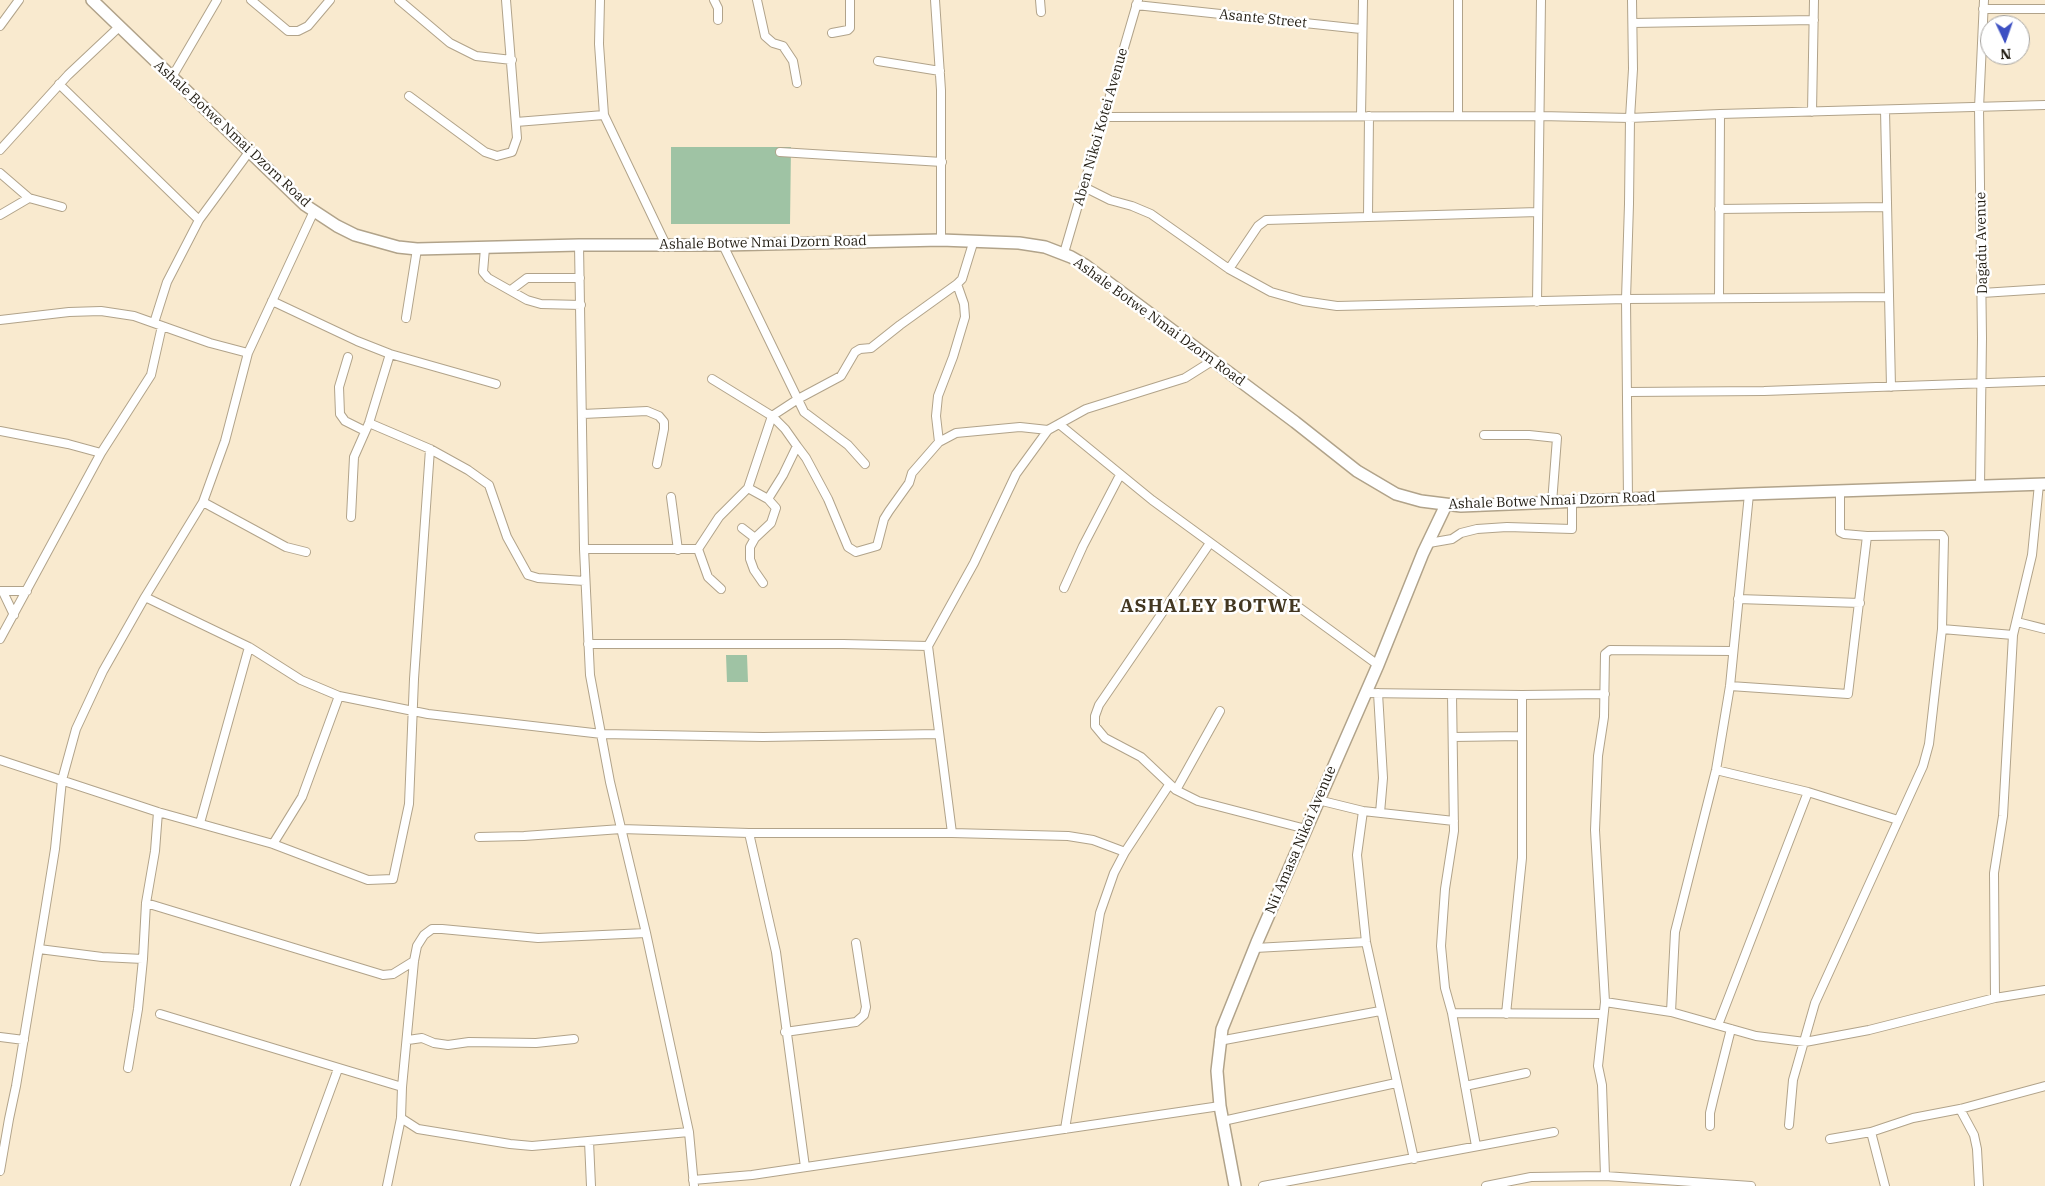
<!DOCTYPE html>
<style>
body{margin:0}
#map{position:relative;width:2045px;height:1186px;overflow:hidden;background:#f9eacf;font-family:"IBM Plex Serif",serif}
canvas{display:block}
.north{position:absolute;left:1980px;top:15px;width:50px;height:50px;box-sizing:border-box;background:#fff;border:1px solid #a6a4a0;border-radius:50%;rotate:177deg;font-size:14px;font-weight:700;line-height:20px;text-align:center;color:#211c12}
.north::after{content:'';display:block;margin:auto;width:18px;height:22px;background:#3d50c3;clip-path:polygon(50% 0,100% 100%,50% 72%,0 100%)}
</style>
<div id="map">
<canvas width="2045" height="1186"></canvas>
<div class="north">N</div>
</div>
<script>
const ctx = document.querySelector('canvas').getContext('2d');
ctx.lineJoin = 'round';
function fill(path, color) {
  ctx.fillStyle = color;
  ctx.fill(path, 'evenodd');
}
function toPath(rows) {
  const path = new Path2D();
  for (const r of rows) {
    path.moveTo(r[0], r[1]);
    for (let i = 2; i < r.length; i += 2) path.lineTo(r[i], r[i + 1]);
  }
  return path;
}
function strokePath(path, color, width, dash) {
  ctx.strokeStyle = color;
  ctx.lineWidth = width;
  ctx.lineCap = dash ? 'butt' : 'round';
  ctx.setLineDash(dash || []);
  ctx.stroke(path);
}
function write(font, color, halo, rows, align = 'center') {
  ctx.font = font + ' "IBM Plex Serif",serif';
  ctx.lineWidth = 5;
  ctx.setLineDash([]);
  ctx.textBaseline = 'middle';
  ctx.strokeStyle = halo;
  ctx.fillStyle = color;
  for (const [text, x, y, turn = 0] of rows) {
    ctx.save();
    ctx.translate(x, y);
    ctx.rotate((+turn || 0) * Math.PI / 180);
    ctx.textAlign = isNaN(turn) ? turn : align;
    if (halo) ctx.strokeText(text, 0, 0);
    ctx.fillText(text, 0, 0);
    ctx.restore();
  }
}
fill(toPath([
 [671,147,791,147,790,224,671,224],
 [726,655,747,655,748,682,727,682]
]), '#9fc3a4');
const street = toPath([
 [251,0,288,31,298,31,308,26,330,0],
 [399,0,450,43,476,56,512,60],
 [600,0,599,44,604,115,666,245],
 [714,0,718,8,718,20],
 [757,0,765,36,773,43,783,46,793,61,797,83],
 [935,0,941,90,941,240],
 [1040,0,1041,12],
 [1458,0,1458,116],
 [1136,5,1361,29],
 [1983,9,2045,9],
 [1633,23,1814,20],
 [0,26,19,0],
 [832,33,848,30,850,28,850,0],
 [878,61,940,71],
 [172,77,217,0],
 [59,84,199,220],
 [409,96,485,152,497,156,512,152,517,138,506,0],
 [1885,110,1891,387],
 [1812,112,1814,0],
 [1361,116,1363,0],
 [1105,117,1540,116,1630,118,1720,114,2045,105],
 [516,122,604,115],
 [0,150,68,75,119,27],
 [780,152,942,162],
 [0,173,29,198,62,207],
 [1084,187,1110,200,1132,206,1151,214,1229,269,1271,292,1303,301,1337,306,1626,299,1889,297],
 [1719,209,1887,207],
 [0,215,29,198],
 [1368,216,1369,116],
 [579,245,584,549,590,675,610,782,646,933,689,1132,694,1186],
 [723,245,804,412,848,445,865,464],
 [485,248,483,272,488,278,527,300,541,304,581,305],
 [1064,253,1138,0],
 [1229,269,1258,226,1266,220,1538,212],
 [511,290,527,278,580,278],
 [1982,293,2045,289],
 [1719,298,1720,114],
 [272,301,357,341,390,354,496,384],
 [1537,302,1541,0],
 [406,318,417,249],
 [0,320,69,312,101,311,134,316,210,343,248,353],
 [154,323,167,282,199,220,249,152],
 [348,357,339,387,340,414,345,421,365,431],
 [712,379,772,416,785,429,797,446,783,475,768,499,776,508,771,523,755,538,742,528],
 [1628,392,1764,391,2045,381],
 [583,414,647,411,659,416,664,422,664,429,657,464],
 [369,423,430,449,468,470,489,485,507,537,528,575,538,578,585,581],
 [1059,424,1152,500,1378,665],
 [0,431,68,444,101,453],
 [1484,435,1529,435,1557,438,1552,503],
 [939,442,936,416,938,396,953,357,965,317,964,304,957,284],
 [797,446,806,458,828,499,848,547,856,552,877,546,884,519,889,511,909,483,912,473,939,442,956,433,1020,427,1048,430],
 [1980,486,1982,338,1979,108,1984,0],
 [748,488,768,499],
 [671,497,678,550],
 [1628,499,1626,299,1629,204,1630,118,1633,69,1632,0],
 [203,502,286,547,306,552],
 [351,517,354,457,369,423,390,354],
 [755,538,750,547,750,559,754,570,763,583],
 [1210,543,1099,705,1095,716,1095,726,1105,738,1141,757,1176,790,1198,801,1306,829],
 [1429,543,1452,539,1461,533,1477,529,1507,527,1572,529,1572,502],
 [584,549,698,549,719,517,748,488,772,416,798,399,841,376,855,352,860,349,871,348,900,325,957,284,962,279,974,240],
 [698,549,708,577,721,589],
 [1064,588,1083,546,1120,475],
 [0,591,27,591],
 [3,592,14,615],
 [145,597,249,647,301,680,339,696,428,714,602,734,763,737,939,734],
 [1738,599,1860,603],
 [2017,622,2045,629],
 [1942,629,2013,635],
 [0,639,101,453,151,375,162,326],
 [588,644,843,644,928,646,974,563,1016,474,1048,430,1086,409,1185,378,1212,361],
 [928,646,952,833],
 [1730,686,1848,694,1867,536],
 [1365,693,1522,695,1605,694],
 [1378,693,1383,778,1380,813],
 [1452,695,1454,831,1445,889,1441,946,1445,988,1452,1013,1476,1146],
 [1453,737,1522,736],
 [0,760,158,812,273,844,368,880,393,879,409,804,414,679,430,449],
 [1716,770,1808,792,1898,820],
 [1176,790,1220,711],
 [1318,800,1363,811,1454,821],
 [1363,811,1357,855,1366,942,1414,1159],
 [200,823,249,647],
 [749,833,776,952,805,1167],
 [479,837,524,836,621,829,749,833,952,833,1068,836,1093,840,1125,852],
 [273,844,302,797,339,696],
 [146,903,383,975,393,974,414,961],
 [1255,948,1366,942],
 [39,949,102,957,143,959],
 [1995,998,1994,873,2003,816,2013,635,2032,555,2039,484],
 [1605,1002,1671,1012,1756,1036,1805,1042,1869,1030,1995,998,2045,990],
 [1671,1012,1675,932,1716,770,1730,686,1749,494],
 [1452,1013,1603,1014],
 [160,1014,402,1087],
 [1506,1014,1522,858,1522,695],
 [1718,1025,1808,792],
 [785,1032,856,1022,864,1015,866,1007,856,943],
 [0,1037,24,1040],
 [408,1040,422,1038,434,1043,448,1045,469,1042,536,1043,574,1039],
 [1219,1041,1380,1011],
 [128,1068,138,1009,143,959,146,903,155,851,158,812],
 [1465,1086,1526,1073],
 [1960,1109,1974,1135,1977,1149,1979,1186],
 [401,1118,418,1129,510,1144,532,1146,689,1132],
 [1223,1121,1396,1083],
 [1789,1125,1793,1080,1815,1003,1923,766,1929,744,1942,629,1944,538,1942,535,1867,536,1844,534,1840,532,1840,490],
 [1710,1126,1710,1113,1714,1096,1731,1029],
 [1065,1129,1100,913,1114,873,1125,852,1169,785],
 [1871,1132,1885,1186],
 [1830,1139,1871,1132,1913,1118,1960,1109,2045,1086],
 [589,1141,591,1186],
 [0,1171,9,1119,16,1086,45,911,55,849,62,780,76,729,103,671,145,597,203,502,225,441,248,353,314,211],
 [1605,1176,1602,1085,1598,1066,1605,1002,1595,830,1598,756,1604,717,1605,654,1610,650,1732,651],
 [693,1180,752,1175,1220,1106],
 [295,1186,338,1069],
 [387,1186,401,1118,402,1087,414,961,417,946,424,935,432,929,442,929,538,938,646,933],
 [1263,1186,1554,1132],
 [1486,1186,1531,1177,1605,1176,1751,1186]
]);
const secondary = toPath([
 [92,0,305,205,337,226,355,235,398,247,417,249,579,245,723,245,941,240,1019,243,1045,247,1071,257,1085,265,1295,422,1357,471,1396,494,1421,501,1461,506,1749,494,2045,484],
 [1235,1186,1220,1106,1217,1071,1222,1029,1257,942,1378,665,1423,553,1446,505]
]);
strokePath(street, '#b1a38a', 10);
strokePath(secondary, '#b1a38a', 14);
strokePath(street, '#fff', 8);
strokePath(secondary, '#fff', 11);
write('14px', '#211c12', '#fff', [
 ["Asante Street",1263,19,6],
 ["Aben Nikoi Kotei Avenue",1101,127,-74],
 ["Ashale Botwe Nmai Dzorn Road",232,134,43],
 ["Ashale Botwe Nmai Dzorn Road",763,243,-1],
 ["Dagadu Avenue",1982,243,-91],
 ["Ashale Botwe Nmai Dzorn Road",1159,322,36],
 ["Ashale Botwe Nmai Dzorn Road",1552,501,-2],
 ["Nii Amasa Nikoi Avenue",1301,840,-67]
]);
ctx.letterSpacing = '1px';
write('bold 19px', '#433721', '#fff', [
 ["ASHALEY BOTWE",1211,607]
]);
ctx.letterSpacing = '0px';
</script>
